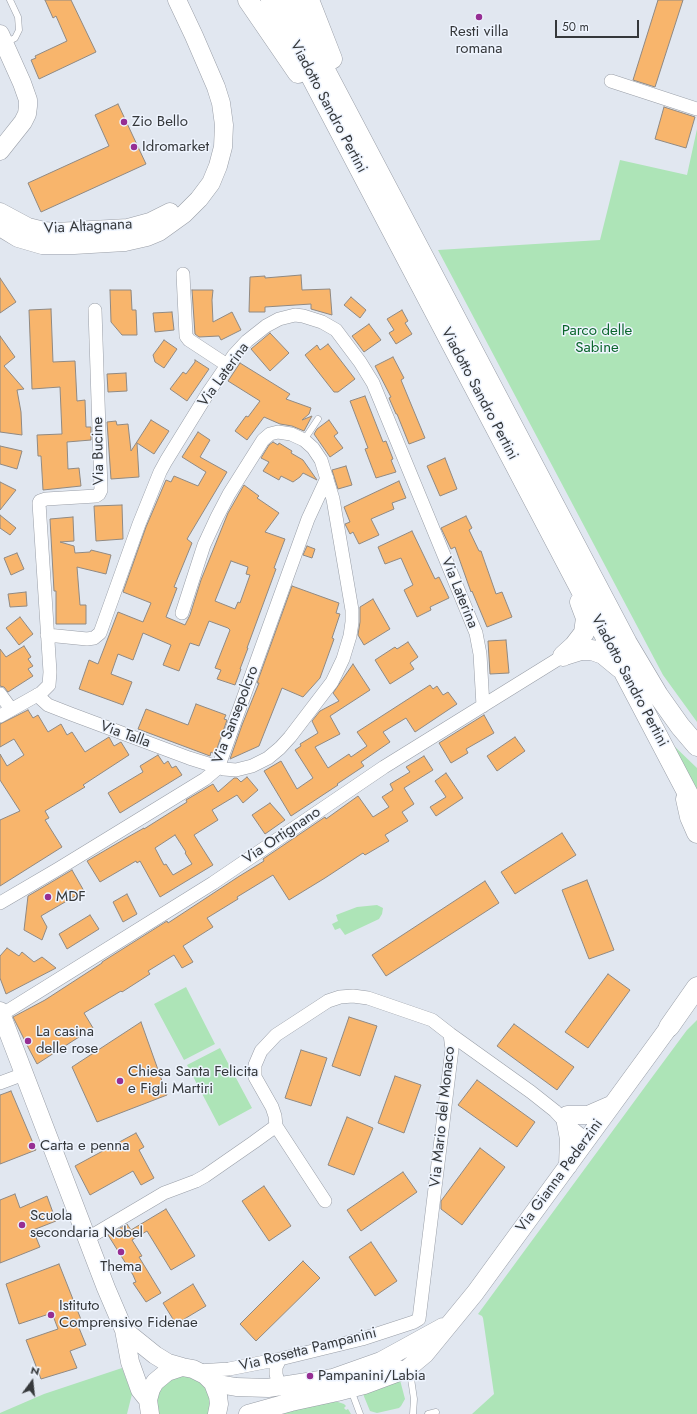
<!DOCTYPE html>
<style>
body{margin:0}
#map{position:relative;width:697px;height:1414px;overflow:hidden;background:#e1e7f0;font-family:Jost,sans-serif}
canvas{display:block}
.north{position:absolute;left:12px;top:1362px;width:40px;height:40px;-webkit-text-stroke:3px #eef4fe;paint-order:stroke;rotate:15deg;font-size:11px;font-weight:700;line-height:16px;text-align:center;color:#35383b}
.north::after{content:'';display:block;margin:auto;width:14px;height:18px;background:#35383b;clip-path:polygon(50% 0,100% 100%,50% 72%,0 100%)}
.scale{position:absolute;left:555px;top:20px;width:84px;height:18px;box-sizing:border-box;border:2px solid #35383b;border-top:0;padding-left:5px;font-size:12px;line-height:14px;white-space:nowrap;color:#35383b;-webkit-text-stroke:3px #eef4fe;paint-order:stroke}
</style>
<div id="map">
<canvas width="697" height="1414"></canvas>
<div class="north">N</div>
<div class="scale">50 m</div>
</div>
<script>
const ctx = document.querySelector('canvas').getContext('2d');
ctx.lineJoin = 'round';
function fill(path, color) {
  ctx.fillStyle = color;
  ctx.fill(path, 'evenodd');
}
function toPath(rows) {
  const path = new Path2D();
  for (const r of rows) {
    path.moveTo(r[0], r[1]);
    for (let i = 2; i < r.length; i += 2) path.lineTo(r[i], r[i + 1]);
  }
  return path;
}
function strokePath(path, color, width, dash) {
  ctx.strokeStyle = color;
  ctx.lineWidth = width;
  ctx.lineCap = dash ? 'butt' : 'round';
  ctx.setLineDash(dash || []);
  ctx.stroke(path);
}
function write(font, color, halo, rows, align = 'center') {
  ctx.font = font + ' Jost,sans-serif';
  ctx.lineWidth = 3;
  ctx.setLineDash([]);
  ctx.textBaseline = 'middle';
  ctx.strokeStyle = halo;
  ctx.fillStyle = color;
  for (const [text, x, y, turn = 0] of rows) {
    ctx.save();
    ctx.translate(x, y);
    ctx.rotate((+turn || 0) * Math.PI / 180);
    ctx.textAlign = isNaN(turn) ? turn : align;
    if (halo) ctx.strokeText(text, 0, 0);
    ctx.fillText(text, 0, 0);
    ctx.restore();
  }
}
fill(toPath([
 [697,129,697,722,663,675,438,250,600,240,620,160,687,175],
 [672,744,697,768,697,793],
 [377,905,383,908,382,914,379,919,345,935,340,928,335,930,332,924,338,921,336,915,357,907],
 [186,987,215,1044,184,1060,154,1004],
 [697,1020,697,1414,472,1414,494,1394,483,1318,482,1316,478,1314,650,1080,687,1030],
 [220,1048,252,1108,219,1126,187,1065],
 [122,1368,132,1394,127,1414,0,1414,0,1413,44,1394],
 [183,1375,200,1380,210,1393,209,1414,158,1414,157,1395,167,1381],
 [400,1380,405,1399,401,1406,399,1408,377,1413,370,1411,363,1394],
 [331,1401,338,1402,344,1404,346,1406,344,1408,346,1410,348,1409,351,1414,280,1414]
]), '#ade4b7');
const building = toPath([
 [45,0,71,0,96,52,39,79,31,60,36,58,35,56,67,41,56,16,53,18,45,0],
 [658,0,683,0,655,87,633,80,658,0],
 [118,104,146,164,41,212,28,183,109,146,95,115,118,104],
 [664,107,695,117,686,148,655,139,664,107],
 [301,275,302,290,330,289,332,315,311,309,311,304,265,307,265,312,249,312,250,277,265,276,265,278,301,275],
 [0,278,16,302,0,313,0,278],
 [110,290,131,290,132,310,136,310,137,335,122,335,111,322,110,290],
 [192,290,213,290,212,300,213,322,232,312,241,330,221,340,219,336,199,337,195,334,192,290],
 [351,297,366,310,360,318,344,305,351,297],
 [51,309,53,362,75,361,77,401,85,400,86,427,91,427,91,440,67,442,68,469,79,468,81,486,43,490,41,456,38,456,37,435,62,434,60,387,32,389,29,310,51,309],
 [402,310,408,321,405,323,412,334,396,344,389,333,394,330,387,319,402,310],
 [172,312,174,330,155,332,153,313,172,312],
 [369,324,381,340,364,352,352,336,369,324],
 [270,333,289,353,270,371,251,349,270,333],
 [0,336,15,357,4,366,24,389,17,390,21,412,22,435,0,432,0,336],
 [164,340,177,349,164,368,155,362,153,355,164,340],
 [328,344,355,379,338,392,334,392,305,355,317,345,320,350,328,344],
 [393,357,404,378,401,380,425,438,409,444,397,414,396,414,389,398,391,397,375,366,393,357],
 [195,360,209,369,187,401,170,389,183,372,186,374,195,362,195,360],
 [240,363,290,394,286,399,311,408,309,414,302,420,312,416,304,431,292,426,280,424,264,417,247,440,235,431,246,416,248,417,260,401,228,381,240,363],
 [126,373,127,391,108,392,107,374,126,373],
 [365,396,383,442,386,441,393,459,391,460,396,472,376,478,365,449,368,448,350,401,365,396],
 [151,420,169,431,154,454,137,443,139,477,111,479,107,422,116,421,117,425,128,424,131,451,151,420],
 [329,420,338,433,334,436,343,448,330,457,314,434,317,429,329,420],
 [198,432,210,440,200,457,227,472,187,539,192,543,174,587,177,588,166,617,185,625,190,615,201,580,228,513,244,485,259,496,257,498,279,513,265,532,285,539,274,568,276,569,247,648,248,648,240,669,241,669,235,685,217,679,221,670,215,668,230,630,228,628,209,621,199,646,190,643,179,671,163,665,171,645,143,633,133,660,118,654,111,674,132,682,123,705,79,689,89,660,98,664,118,612,143,622,151,603,123,592,146,527,166,480,171,482,174,476,198,486,206,472,182,457,198,432],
 [231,561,248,567,246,574,250,575,240,603,238,602,235,609,215,601,231,561],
 [273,442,278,445,279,443,292,451,291,453,303,460,317,480,303,473,300,477,293,482,281,476,279,480,263,471,269,462,261,458,269,445,273,442],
 [0,446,22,451,17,469,0,464,0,446],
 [445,458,457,489,440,496,427,466,445,458],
 [346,466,352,485,338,489,332,470,346,466],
 [399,481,406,498,392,503,394,509,371,519,379,535,359,544,353,532,350,534,345,524,350,522,344,507,399,481],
 [0,482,16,490,0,510,0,482],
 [122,505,123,539,96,541,94,506,122,505],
 [0,515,16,528,10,535,0,528,0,515],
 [466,516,472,528,469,530,479,551,481,551,496,594,502,592,512,617,487,627,472,591,471,592,455,547,451,549,441,528,466,516],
 [73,517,74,541,60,542,74,546,75,553,90,552,91,550,111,555,106,574,77,567,80,605,86,605,86,624,56,624,56,591,54,591,50,519,73,517],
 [412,531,435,579,439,577,449,598,430,607,431,610,417,617,404,590,413,585,401,558,385,564,378,547,412,531],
 [307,546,315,549,312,558,303,555,307,546],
 [17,553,24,569,11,575,4,558,17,553],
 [292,586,339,603,336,613,340,614,332,638,334,639,320,678,303,697,282,688,259,746,230,759,242,725,259,683,257,683,292,586],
 [26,592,27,606,10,607,8,594,26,592],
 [373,599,390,629,364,645,358,635,360,622,360,607,373,599],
 [20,617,33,634,19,645,6,628,20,617],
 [506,640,509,673,490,674,488,641,506,640],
 [408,642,418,657,410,663,414,669,390,684,375,660,395,647,397,649,408,642],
 [24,646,31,657,28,659,33,666,28,669,33,676,8,692,4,687,0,686,0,649,6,657,24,646],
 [353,664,370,690,330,716,340,734,315,747,328,768,349,754,351,757,367,746,357,732,430,685,433,689,437,686,443,695,448,692,457,704,415,732,406,718,383,732,390,742,361,762,364,766,337,784,338,785,291,816,264,771,281,761,297,789,313,778,295,750,301,746,300,744,318,733,312,721,320,711,339,701,333,693,353,664],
 [196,704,226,715,224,719,227,720,215,754,211,752,210,756,138,729,146,709,188,725,196,704],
 [28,710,33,718,38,715,48,732,61,724,67,735,72,732,85,752,109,737,114,746,121,742,129,755,83,785,85,787,45,811,49,818,45,820,62,847,0,886,0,820,20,811,0,780,0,754,7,766,24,755,14,739,0,747,0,724,28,710],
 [484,715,494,733,466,749,468,753,451,763,439,743,484,715],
 [515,737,525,751,497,771,487,756,515,737],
 [158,755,164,764,168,761,172,768,176,766,182,775,120,813,108,793,143,772,140,766,158,755],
 [424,756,433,770,404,788,414,804,402,812,408,821,385,835,389,841,365,855,363,853,325,878,289,900,273,875,237,897,238,899,207,918,213,927,183,946,193,962,182,968,174,955,148,971,150,974,122,992,121,991,84,1013,93,1028,37,1064,29,1049,13,1017,45,1000,102,963,102,962,167,921,168,923,238,877,264,861,263,859,325,817,326,819,358,796,373,817,389,807,382,797,393,790,390,784,410,772,406,767,424,756],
 [446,773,463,798,436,816,430,807,446,797,435,781,446,773],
 [247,777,258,790,243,803,237,795,212,810,218,820,194,835,213,865,160,897,140,861,137,863,136,861,100,882,87,861,128,837,144,828,144,829,187,802,186,800,213,784,218,792,234,778,237,778,241,782,247,777],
 [175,835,186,852,185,853,192,864,173,875,166,864,164,865,155,848,175,835],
 [270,803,285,820,265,834,252,815,270,803],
 [562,833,576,855,515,894,501,872,562,833],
 [72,870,84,891,41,916,47,927,42,940,24,930,28,896,72,870],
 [587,880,614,950,589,959,562,890,587,880],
 [485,881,499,903,386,976,372,955,485,881],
 [127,894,137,914,123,922,113,902,127,894],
 [90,915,99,929,67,949,59,934,90,915],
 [7,948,19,956,22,952,34,962,42,957,56,968,6,994,0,978,0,956,7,948],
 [608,974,630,990,588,1048,565,1032,608,974],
 [349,1017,377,1026,360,1076,332,1066,349,1017],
 [141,1022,167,1095,97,1122,72,1067,141,1022],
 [514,1024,574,1067,557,1090,497,1046,514,1024],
 [301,1050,327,1058,311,1106,285,1098,301,1050],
 [395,1076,421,1085,404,1133,378,1123,395,1076],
 [477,1080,535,1122,517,1147,458,1105,477,1080],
 [11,1091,36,1150,0,1164,0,1095,11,1091],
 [347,1117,373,1128,354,1175,328,1165,347,1117],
 [136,1133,144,1147,139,1150,154,1178,141,1185,133,1171,90,1195,75,1166,136,1133],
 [480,1148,505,1167,462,1225,441,1209,441,1201,480,1148],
 [403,1172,417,1192,361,1231,347,1210,403,1172],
 [264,1186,291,1226,269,1241,242,1201,264,1186],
 [15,1194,20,1208,47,1196,56,1221,33,1230,40,1247,0,1263,0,1200,15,1194],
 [166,1209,195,1256,171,1270,147,1231,132,1240,142,1256,139,1257,161,1293,146,1302,133,1283,136,1282,133,1275,108,1235,127,1224,131,1230,166,1209],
 [371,1242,397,1281,375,1296,349,1257,371,1242],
 [303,1261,320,1278,256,1341,240,1324,303,1261],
 [59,1264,82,1322,77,1323,86,1345,70,1351,77,1368,41,1379,26,1340,58,1329,52,1313,19,1324,6,1284,59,1264],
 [193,1284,206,1306,176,1324,163,1303,193,1284]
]);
fill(building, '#f8b56c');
strokePath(building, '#908982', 1);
const lane = toPath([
 [5,43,15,38,19,30,18,17,10,0],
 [304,440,318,419],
 [389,1361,402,1364,410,1372,414,1399,413,1414],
 [351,1390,360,1414],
 [428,1414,436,1412]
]);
const street = toPath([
 [611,81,697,109],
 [183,274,186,336,189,340,227,365],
 [47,635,87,639,94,638,100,633,139,524,160,472,166,461,208,393,234,355,247,341,266,326,279,319,295,315,303,316,322,322,336,330,360,362,373,383,476,633,480,654,483,706],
 [0,694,11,709],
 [37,695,48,705,71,714,189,758,224,769,236,770,252,766,268,758,280,748,290,737,332,682,343,659,350,636,352,622,352,610,333,499,321,460,313,448,304,440,291,434,278,432,270,434,263,440,229,494,217,517,204,545,182,613],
 [0,716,41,693,49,685,50,672,39,503,40,501,46,499,96,496,99,494,101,490,95,310],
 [0,903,58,869,205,779,218,768,308,519,327,478],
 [1,1015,213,883,384,767,563,656],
 [450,1034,531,1092,555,1111,566,1123,587,1140],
 [0,1083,24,1074],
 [88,1238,164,1193,196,1181,205,1176,254,1142,276,1126],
 [280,1359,276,1367,276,1374,278,1382,284,1386],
 [198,1371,229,1369,280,1359,362,1339,414,1322,419,1319,452,1049,450,1034,432,1020,368,998,353,996,340,997,328,1001,276,1035,261,1051,255,1065,255,1077,272,1107,275,1116,276,1126,325,1201]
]);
const secondary = toPath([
 [0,34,22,83,28,100,28,106,27,114,23,122,0,151],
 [0,212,28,227,44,231,56,232,128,228,150,222,170,212],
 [0,227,18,238,42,245,74,245,125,242,147,237,159,232,184,214,199,199,211,183,218,166,223,147,224,125,221,103,216,87,194,36,177,0],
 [0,1011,106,1288,124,1330,130,1362,140,1390,148,1400],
 [567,1115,588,1115,611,1105],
 [566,1123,569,1139,568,1166],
 [124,1330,155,1355,168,1363,182,1367],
 [213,1383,236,1387,268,1388,333,1378,381,1361,443,1327],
 [150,1414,148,1400,151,1389,155,1382,167,1372,182,1367,193,1369,205,1375,213,1383,218,1396,219,1404,217,1414],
 [248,1414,291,1402,337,1392,364,1385,407,1369,425,1354,475,1293,669,1027]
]);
const primary = toPath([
 [248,0,298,73],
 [271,0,697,811],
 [288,0,627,643,658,695,680,726,697,746],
 [309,0,332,59],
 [565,655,581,650,592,650,603,654,620,668],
 [563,656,574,646,584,633,586,618,580,602],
 [686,799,690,817,697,833],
 [669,1027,697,987]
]);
strokePath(lane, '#999ea7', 7);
strokePath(street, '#999ea7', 14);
strokePath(secondary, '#999ea7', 19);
strokePath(primary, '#999ea7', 21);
strokePath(lane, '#fff', 6);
strokePath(street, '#fff', 13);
strokePath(secondary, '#fff', 18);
strokePath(primary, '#fff', 20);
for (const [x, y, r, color] of [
 [479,17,4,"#962e93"],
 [124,122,4,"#962e93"],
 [134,147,4,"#962e93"],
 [48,897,4,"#962e93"],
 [28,1041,4,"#962e93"],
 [120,1081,4,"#962e93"],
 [32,1146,4,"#962e93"],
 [22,1225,4,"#962e93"],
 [121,1252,4,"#962e93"],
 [51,1315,4,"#962e93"],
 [310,1376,4,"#962e93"]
]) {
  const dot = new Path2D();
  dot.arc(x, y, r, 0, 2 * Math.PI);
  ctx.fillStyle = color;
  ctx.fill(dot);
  strokePath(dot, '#eef4fe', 1.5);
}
write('15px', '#35383b', '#eef4fe', [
 ["Resti villa",479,32,"center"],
 ["romana",479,49,"center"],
 ["Zio Bello",132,122],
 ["Idromarket",142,147],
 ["MDF",56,897],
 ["La casina",36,1032],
 ["delle rose",36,1049],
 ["Chiesa Santa Felicita",128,1072],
 ["e Figli Martiri",128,1089],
 ["Carta e penna",40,1146],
 ["Scuola",30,1216],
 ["secondaria Nobel",30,1233],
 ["Thema",121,1267,"center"],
 ["Istituto",59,1306],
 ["Comprensivo Fidenae",59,1323],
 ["Pampanini/Labia",318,1376]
], 'left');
write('15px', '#35383b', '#eef4fe', [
 ["Viadotto Sandro Pertini",328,107,62],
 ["Via Altagnana",88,227,-3],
 ["Via Laterina",224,375,-54],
 ["Viadotto Sandro Pertini",479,394,62],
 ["Via Bucine",99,451,-91],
 ["Via Laterina",459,593,68],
 ["Viadotto Sandro Pertini",629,681,62],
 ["Via Sansepolcro",236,715,-69],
 ["Via Talla",125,735,20],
 ["Via Ortignano",282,836,-34],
 ["Via Mario del Monaco",443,1117,-84],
 ["Via Gianna Pederzini",560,1176,-54],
 ["Via Rosetta Pampanini",308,1350,-14]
]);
write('15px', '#0b662d', '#eef4fe', [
 ["Parco delle",597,331],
 ["Sabine",597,348]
]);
</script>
